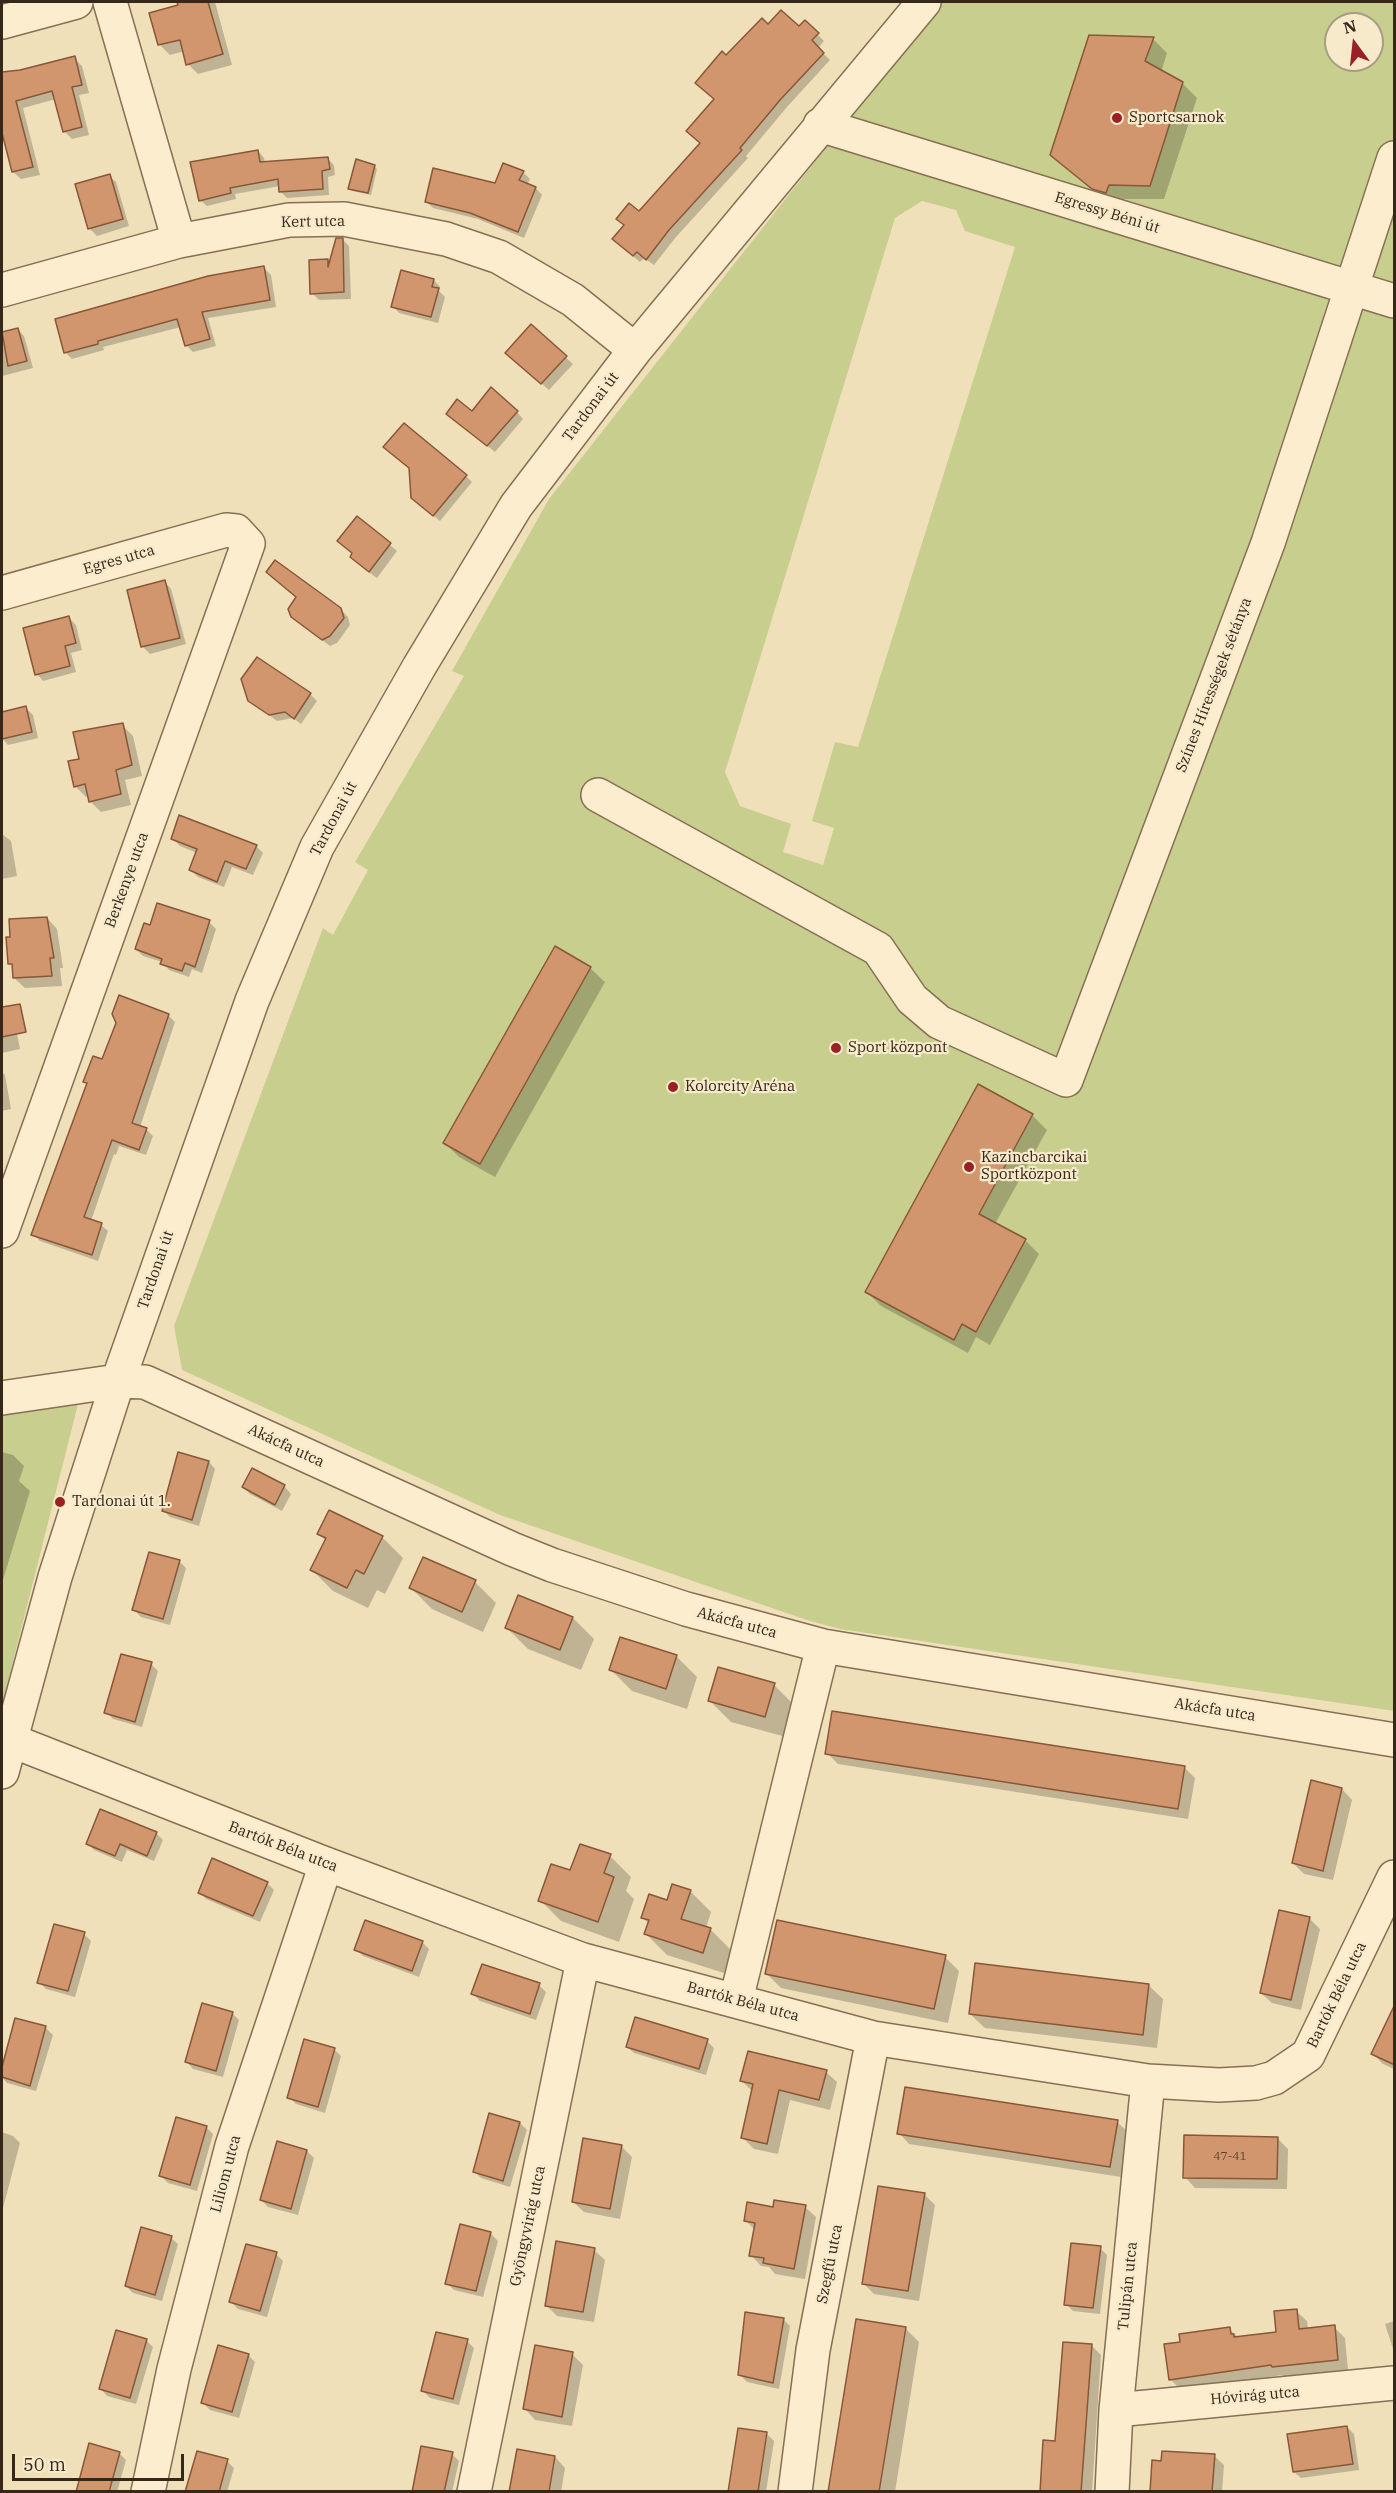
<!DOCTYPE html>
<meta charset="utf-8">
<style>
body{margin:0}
#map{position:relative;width:1396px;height:2493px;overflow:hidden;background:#f0e0ba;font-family:"IBM Plex Serif",serif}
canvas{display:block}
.frame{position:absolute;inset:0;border:3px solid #35271a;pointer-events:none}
.north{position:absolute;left:1324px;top:12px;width:60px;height:60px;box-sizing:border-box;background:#f7eaca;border:2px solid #a99c84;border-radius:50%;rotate:345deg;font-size:16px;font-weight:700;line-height:24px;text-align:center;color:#35271a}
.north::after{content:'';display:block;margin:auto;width:21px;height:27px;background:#9a2123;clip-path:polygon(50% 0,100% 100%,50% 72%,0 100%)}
.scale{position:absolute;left:12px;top:2454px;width:172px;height:27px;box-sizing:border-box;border:3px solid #35271a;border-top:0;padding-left:8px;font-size:18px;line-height:21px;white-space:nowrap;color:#35271a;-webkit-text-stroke:4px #f7eaca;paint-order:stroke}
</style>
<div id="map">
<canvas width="1396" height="2493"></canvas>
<div class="frame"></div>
<div class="north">N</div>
<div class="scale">50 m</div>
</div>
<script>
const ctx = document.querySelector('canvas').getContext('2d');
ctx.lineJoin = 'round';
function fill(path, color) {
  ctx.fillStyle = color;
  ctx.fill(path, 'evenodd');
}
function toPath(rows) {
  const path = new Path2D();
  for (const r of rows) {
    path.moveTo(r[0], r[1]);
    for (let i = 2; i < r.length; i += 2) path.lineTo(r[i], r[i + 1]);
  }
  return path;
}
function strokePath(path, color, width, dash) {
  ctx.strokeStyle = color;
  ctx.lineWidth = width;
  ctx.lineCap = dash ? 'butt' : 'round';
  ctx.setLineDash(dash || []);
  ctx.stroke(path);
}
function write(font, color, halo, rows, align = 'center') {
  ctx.font = font + ' "IBM Plex Serif",serif';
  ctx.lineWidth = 4.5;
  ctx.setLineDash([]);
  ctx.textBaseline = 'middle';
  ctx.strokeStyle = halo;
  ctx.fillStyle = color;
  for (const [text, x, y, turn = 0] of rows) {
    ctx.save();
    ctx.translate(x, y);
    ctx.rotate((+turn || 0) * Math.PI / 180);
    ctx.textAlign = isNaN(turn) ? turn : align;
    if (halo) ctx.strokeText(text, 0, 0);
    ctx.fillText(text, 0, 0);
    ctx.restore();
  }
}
fill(toPath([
 [937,2,1394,2,1394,1711,840,1629,807,1620,500,1515,182,1370,174,1326,323,928,333,935,368,870,355,862,464,676,452,671,549,499,839,131],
 [1336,24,1372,24,1372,60,1336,60],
 [922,201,956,210,965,231,1015,247,858,747,835,742,812,821,834,828,823,865,783,852,791,824,740,806,725,772,895,218],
 [79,1400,2,1705,2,1413]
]), '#c7ce8e');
fill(toPath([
 [178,2,215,2,232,65,198,74,188,64,185,51,170,55,160,45,179,6],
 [768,26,799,28,817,34,824,41,818,48,830,60,787,107,746,156,748,158,676,237,654,265,644,258,640,262,621,246,639,213,702,144,726,57],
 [1153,39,1167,53,1161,72,1182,83,1197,98,1164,199,1123,199,1120,206,1098,194,1099,192,1064,165,1064,167,1052,154],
 [74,58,82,66,89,93,79,95,89,135,72,139,64,131,56,99,23,108,40,175,21,179,13,172,2,127,2,76],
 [258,151,264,158,265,163,328,159,334,165,335,175,328,177,329,195,287,198,280,191,280,186,235,194,236,199,207,206,200,200],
 [374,166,377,169,371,195,353,191,350,188],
 [523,172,530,179,527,185,536,188,542,195,524,238,478,219,433,208,426,201,495,185],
 [109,176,116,182,129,226,97,236,90,229,77,185],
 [342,239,349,246,351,299,319,300,312,293,327,260,331,264],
 [264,268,271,275,276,307,208,318,216,346,193,352,186,345,181,327,103,347,104,350,72,359,65,352],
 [434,280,440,287,439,291,445,297,438,323,399,313,393,306],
 [532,326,573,364,549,390,514,360],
 [17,329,24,336,33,368,2,376,2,334],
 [517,412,523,419,495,452,455,420,472,413],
 [466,476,472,482,440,521,420,505],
 [358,518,397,551,377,578,358,564],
 [165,582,171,589,186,644,150,654,143,647,128,591],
 [340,609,348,617,350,625,337,643,330,646,292,617],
 [69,618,76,625,82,650,71,653,76,672,43,681,37,674],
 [310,694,317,701,301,724,293,718,277,721,249,700],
 [26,708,33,715,38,738,8,745,2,738,2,713],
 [122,725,133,736,142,776,125,780,131,805,101,812,90,801,89,796,86,797,75,786,81,760],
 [2,834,11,841,17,876,2,879],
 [173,839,256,846,263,853,253,875,232,867,224,887,198,877,191,870,197,853,180,846],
 [47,918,57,929,63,968,60,968,62,986,25,988,14,978],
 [209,922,216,929,202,973,192,969,189,977,169,970,162,962,143,956,136,949,151,927],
 [555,948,590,968,605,982,495,1177,459,1157,445,1143],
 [168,1015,175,1022,140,1127,146,1129,153,1136,146,1155,119,1146,116,1155,114,1154,91,1221,101,1225,108,1231,98,1261,40,1241,33,1234,88,1084,85,1082,103,1061],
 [10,1027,17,1034,20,1049,2,1053,2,1029],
 [2,1072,5,1075,11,1109,2,1111],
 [978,1086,1032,1115,1047,1130,995,1224,1025,1240,1039,1254,990,1345,976,1337,968,1353,881,1306,867,1292],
 [2,1452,13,1455,24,1466,19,1481,30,1491,2,1583],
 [209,1462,215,1469,199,1526,170,1517,163,1510],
 [252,1470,285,1487,291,1494,282,1511,250,1494,243,1487],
 [319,1534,382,1537,403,1558,385,1594,377,1590,368,1608,333,1591,312,1570,326,1541],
 [179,1561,186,1568,170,1625,141,1617,134,1610],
 [475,1582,496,1603,483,1632,432,1609,411,1588],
 [519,1597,573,1618,594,1639,581,1670,528,1649,507,1628],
 [676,1656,697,1677,687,1709,632,1691,611,1670],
 [151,1664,158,1671,142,1727,113,1719,106,1712],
 [774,1685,795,1706,786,1737,731,1722,710,1701],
 [827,1753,1184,1767,1195,1778,1188,1819,838,1764],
 [1342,1789,1352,1800,1333,1880,1304,1874,1293,1863],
 [156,1833,163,1840,154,1861,127,1850,122,1862,94,1850,87,1843],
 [610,1856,631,1877,626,1891,634,1899,619,1942,561,1921,540,1900,571,1872],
 [267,1883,274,1890,260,1922,206,1899,199,1892],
 [690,1891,711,1912,706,1928,711,1930,732,1951,724,1973,667,1955,646,1934,649,1924,643,1918],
 [1310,1919,1320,1929,1301,2010,1272,2003,1261,1993],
 [84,1934,91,1941,75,1997,46,1989,39,1982],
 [422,1942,429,1949,419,1977,363,1956,356,1949],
 [945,1957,959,1971,948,2023,781,1988,767,1974],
 [539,1985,546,1992,536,2020,480,2001,473,1994],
 [1148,1985,1163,1999,1157,2048,985,2028,970,2014],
 [1394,2007,1394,2069,1383,2064,1372,2053],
 [232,2013,239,2020,223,2077,193,2069,187,2062],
 [16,2020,46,2028,53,2035,36,2091,7,2083,2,2077],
 [707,2041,714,2048,706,2075,634,2053,627,2047],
 [334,2049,341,2056,325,2113,296,2104,289,2097],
 [826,2072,837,2082,830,2110,790,2100,778,2154,754,2149,743,2138,753,2092,742,2081],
 [1117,2122,1128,2132,1121,2177,909,2144,899,2133],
 [520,2123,527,2130,510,2187,481,2178,474,2171],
 [206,2127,213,2134,197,2191,168,2183,161,2176],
 [2,2132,13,2136,20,2143,2,2212],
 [1277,2138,1288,2149,1287,2189,1195,2188,1185,2177],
 [621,2146,632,2157,620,2219,584,2212,573,2202],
 [307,2151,314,2158,298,2215,268,2207,261,2200],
 [924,2194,935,2205,919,2301,874,2294,863,2283],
 [805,2207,816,2217,805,2279,775,2274,769,2267,761,2266,751,2255,755,2230,745,2220,774,2209],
 [461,2226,491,2234,498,2241,483,2297,454,2290,447,2283],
 [171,2238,178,2244,162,2301,133,2293,126,2286],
 [1100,2248,1107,2255,1100,2314,1073,2311,1066,2304],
 [594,2250,605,2260,594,2322,557,2316,546,2305],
 [276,2254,283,2261,267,2317,238,2309,231,2302],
 [1296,2311,1307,2321,1308,2330,1334,2327,1345,2338,1348,2370,1284,2377,1282,2375,1181,2390,1170,2379,1182,2343,1229,2329,1239,2338,1278,2333],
 [783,2319,790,2326,779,2389,747,2382,740,2375],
 [1394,2321,1394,2352,1385,2324],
 [905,2328,919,2342,895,2492,829,2492],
 [146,2340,153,2347,136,2404,107,2396,101,2389],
 [467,2341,474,2348,459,2405,430,2398,423,2391],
 [1091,2345,1101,2355,1092,2492,1042,2492,1056,2442],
 [572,2354,583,2365,572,2426,535,2420,525,2409],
 [248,2355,255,2362,239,2418,210,2410,203,2403],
 [1347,2427,1354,2434,1359,2470,1301,2478,1294,2472],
 [767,2434,774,2441,766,2492,730,2492],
 [120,2454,126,2460,117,2492,77,2492],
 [452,2454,459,2461,452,2492,413,2492],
 [1214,2456,1224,2465,1222,2492,1151,2492,1163,2462],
 [555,2457,565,2468,561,2492,511,2492],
 [227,2461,234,2468,227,2492,187,2492]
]), '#0003');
const building = toPath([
 [177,2,208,2,223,54,186,65,180,40,158,45,149,13,178,5,177,2],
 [781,10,799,26,805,20,819,33,812,40,824,53,780,100,740,148,742,150,669,230,646,260,637,252,633,256,612,239,624,225,616,219,629,203,639,211,700,143,686,131,714,99,695,83,722,51,726,55,762,18,768,24,781,10],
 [1089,35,1154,37,1145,61,1183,82,1150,186,1109,185,1106,193,1092,189,1050,155,1089,35],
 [75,56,82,85,72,87,82,127,63,132,52,91,16,101,33,167,12,172,2,133,2,72,20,70,75,56],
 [258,150,260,162,328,157,330,169,322,171,323,189,279,192,278,179,230,188,231,193,199,201,190,162,258,150],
 [356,159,375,165,368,193,348,189,356,159],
 [503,163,524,171,519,180,536,187,518,232,470,213,425,202,433,168,495,183,503,163],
 [110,174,123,219,88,229,75,184,110,174],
 [336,238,343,238,344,292,310,294,309,260,328,259,328,267,336,238],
 [264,266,270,300,202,312,210,339,185,346,177,319,98,341,98,344,64,353,55,319,208,276,264,266],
 [401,270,434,279,432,287,439,288,431,317,391,307,401,270],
 [531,324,567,356,541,384,505,353,531,324],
 [18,328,27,361,8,366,2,332,18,328],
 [491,387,518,411,487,446,446,414,457,399,472,411,491,387],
 [404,423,467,475,433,516,411,498,409,468,383,447,404,423],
 [357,516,391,543,369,572,350,557,352,553,337,541,357,516],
 [275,560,341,608,344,618,330,636,322,640,291,617,288,609,296,597,266,572,275,560],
 [165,580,180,638,141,647,127,590,165,580],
 [69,616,76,643,65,646,70,666,35,675,23,628,69,616],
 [257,657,311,693,294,719,285,712,269,715,248,701,241,679,257,657],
 [26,706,32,732,2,739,2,712,26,706],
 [123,723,132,765,116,770,121,794,89,802,85,784,74,787,68,761,79,759,73,732,123,723],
 [179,815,257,845,246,869,225,861,217,882,189,870,197,849,171,839,179,815],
 [157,903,210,920,195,967,185,963,182,971,160,964,162,959,135,949,144,923,150,925,157,903],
 [47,917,54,958,50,958,52,976,13,978,12,964,8,964,6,937,10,937,9,919,47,917],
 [555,946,591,967,480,1164,443,1143,555,946],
 [119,995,169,1014,132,1123,147,1128,139,1150,112,1140,84,1217,102,1223,92,1255,31,1235,87,1083,83,1082,93,1056,102,1059,116,1023,112,1014,119,995],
 [20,1004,26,1032,2,1037,2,1007,20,1004],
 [978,1084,1033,1114,979,1214,1026,1239,976,1332,962,1324,954,1340,865,1292,978,1084],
 [178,1452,209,1461,192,1520,162,1511,178,1452],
 [252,1468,285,1485,275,1505,242,1487,252,1468],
 [329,1510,383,1536,364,1574,356,1570,347,1588,310,1570,326,1538,317,1534,329,1510],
 [149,1552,180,1560,163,1619,132,1610,149,1552],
 [423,1557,476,1580,462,1612,409,1588,423,1557],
 [518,1595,573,1617,560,1650,505,1628,518,1595],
 [620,1637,677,1655,666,1689,609,1670,620,1637],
 [121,1654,152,1662,135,1722,104,1713,121,1654],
 [718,1667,775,1683,765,1717,708,1701,718,1667],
 [832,1711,1185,1766,1178,1809,825,1754,832,1711],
 [1311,1780,1342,1788,1323,1871,1292,1863,1311,1780],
 [100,1809,157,1832,147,1856,120,1844,115,1856,86,1844,100,1809],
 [580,1844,611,1854,604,1873,614,1877,598,1922,538,1901,551,1864,570,1870,580,1844],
 [212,1858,268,1882,253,1916,198,1893,212,1858],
 [672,1884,691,1890,681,1919,711,1928,703,1953,644,1934,649,1920,641,1918,649,1894,667,1900,672,1884],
 [1279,1910,1310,1917,1291,2000,1260,1993,1279,1910],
 [365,1920,423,1941,412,1971,354,1950,365,1920],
 [777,1920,946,1955,934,2009,765,1974,777,1920],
 [54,1924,85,1932,68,1991,37,1983,54,1924],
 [975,1963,1149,1984,1143,2035,969,2014,975,1963],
 [482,1964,540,1983,530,2014,471,1994,482,1964],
 [202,2003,233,2012,216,2071,185,2062,202,2003],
 [1395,2004,1395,2065,1371,2054,1395,2004],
 [635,2017,708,2039,699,2069,626,2047,635,2017],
 [15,2018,46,2026,30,2086,2,2077,2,2067,15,2018],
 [304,2039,335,2048,318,2107,287,2098,304,2039],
 [748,2051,827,2070,819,2100,779,2090,767,2144,741,2138,753,2084,740,2081,748,2051],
 [905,2087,1118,2120,1110,2167,897,2134,905,2087],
 [489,2113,520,2122,503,2181,473,2172,489,2113],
 [176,2117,207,2126,190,2185,159,2176,176,2117],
 [1184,2135,1278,2137,1277,2179,1183,2178,1184,2135],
 [583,2138,622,2145,610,2209,572,2202,583,2138],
 [277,2141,307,2150,291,2209,260,2200,277,2141],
 [878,2186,925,2193,908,2291,862,2284,878,2186],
 [774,2200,806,2205,794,2269,763,2263,764,2258,749,2256,755,2223,744,2221,747,2202,773,2207,774,2200],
 [460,2224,491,2232,476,2291,445,2284,460,2224],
 [141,2227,172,2236,155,2295,125,2286,141,2227],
 [556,2241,595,2248,583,2312,545,2306,556,2241],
 [1071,2243,1101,2246,1093,2308,1064,2305,1071,2243],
 [246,2244,277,2252,260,2311,229,2302,246,2244],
 [1297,2309,1299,2329,1335,2325,1338,2360,1272,2367,1271,2365,1169,2380,1164,2344,1180,2342,1179,2334,1230,2327,1231,2334,1234,2334,1234,2337,1276,2332,1274,2311,1297,2309],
 [745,2312,784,2318,773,2383,738,2375,745,2312],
 [856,2319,906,2327,879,2492,828,2492,856,2319],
 [116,2330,147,2339,130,2398,99,2389,116,2330],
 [436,2332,468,2339,453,2399,421,2391,436,2332],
 [1063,2342,1092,2344,1081,2492,1040,2492,1043,2440,1055,2441,1063,2342],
 [218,2345,249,2354,232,2412,201,2403,218,2345],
 [535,2345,573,2352,562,2417,523,2409,535,2345],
 [1347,2426,1353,2464,1293,2472,1287,2434,1347,2426],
 [738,2428,767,2432,758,2492,728,2492,738,2428],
 [89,2443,120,2452,109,2492,76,2492,89,2443],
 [421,2446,453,2452,444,2492,412,2492,421,2446],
 [517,2449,555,2456,549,2492,509,2492,517,2449],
 [197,2451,228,2459,219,2492,185,2492,197,2451],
 [1162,2451,1215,2454,1212,2492,1150,2492,1152,2460,1161,2461,1162,2451]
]);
fill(building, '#d1966e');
strokePath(building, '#885738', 1.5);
const minor = toPath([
 [110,2,179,241],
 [2,22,76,2],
 [820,125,1394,301],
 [2,290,179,241,289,220,344,219,446,239,499,257,573,300,635,350],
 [2,593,226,530,236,531,248,544,2,1231],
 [598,795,878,949,912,999,939,1022,1066,1080,1268,543,1394,158],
 [2,1398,118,1381,145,1382,512,1549,552,1565,686,1609,823,1646,1394,1740],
 [10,1740,326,1864,583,1960,873,2038,1148,2081,1219,2085,1256,2083,1274,2078,1308,2055,1394,1877],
 [2,1772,55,1577,118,1381,252,1001,317,847,419,667,516,506,635,350,924,2],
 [736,2000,823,1646],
 [1116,2410,1394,2383],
 [148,2492,174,2369,232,2146,326,1864],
 [474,2492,583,1960],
 [795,2492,813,2350,873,2038],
 [1112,2492,1116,2410,1148,2081]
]);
strokePath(minor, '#876f54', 36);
strokePath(minor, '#fbedce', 33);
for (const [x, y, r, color] of [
 [1117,118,6,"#9a2123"],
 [836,1048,6,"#9a2123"],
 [673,1087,6,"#9a2123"],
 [969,1167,6,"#9a2123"],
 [60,1502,6,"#9a2123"]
]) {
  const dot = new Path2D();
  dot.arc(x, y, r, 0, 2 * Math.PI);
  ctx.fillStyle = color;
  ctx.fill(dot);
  strokePath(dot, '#f7eaca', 2);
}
write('12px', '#5c432f', null, [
 ["47-41",1230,2157]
]);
write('15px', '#35271a', '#f7eaca', [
 ["Sportcsarnok",1129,118],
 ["Sport központ",848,1048],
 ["Kolorcity Aréna",685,1087],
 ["Kazincbarcikai",981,1158],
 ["Sportközpont",981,1175],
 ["Tardonai út 1.",72,1502]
], 'left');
write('15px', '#35271a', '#f7eaca', [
 ["Egressy Béni út",1107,213,17],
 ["Kert utca",313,222,-1],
 ["Tardonai út",591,407,-53],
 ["Egres utca",119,560,-16],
 ["Színes Hírességek sétánya",1214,685,-69],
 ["Tardonai út",334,819,-62],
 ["Berkenye utca",127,880,-70],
 ["Tardonai út",156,1270,-71],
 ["Akácfa utca",286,1446,25],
 ["Akácfa utca",737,1623,15],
 ["Akácfa utca",1215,1710,9],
 ["Bartók Béla utca",283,1847,21],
 ["Bartók Béla utca",1337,1995,-64],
 ["Bartók Béla utca",743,2002,15],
 ["Liliom utca",226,2174,-75],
 ["Gyöngyvirág utca",528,2226,-78],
 ["Szegfű utca",830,2264,-79],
 ["Tulipán utca",1128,2286,-84],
 ["Hóvirág utca",1255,2396,-5]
]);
</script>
